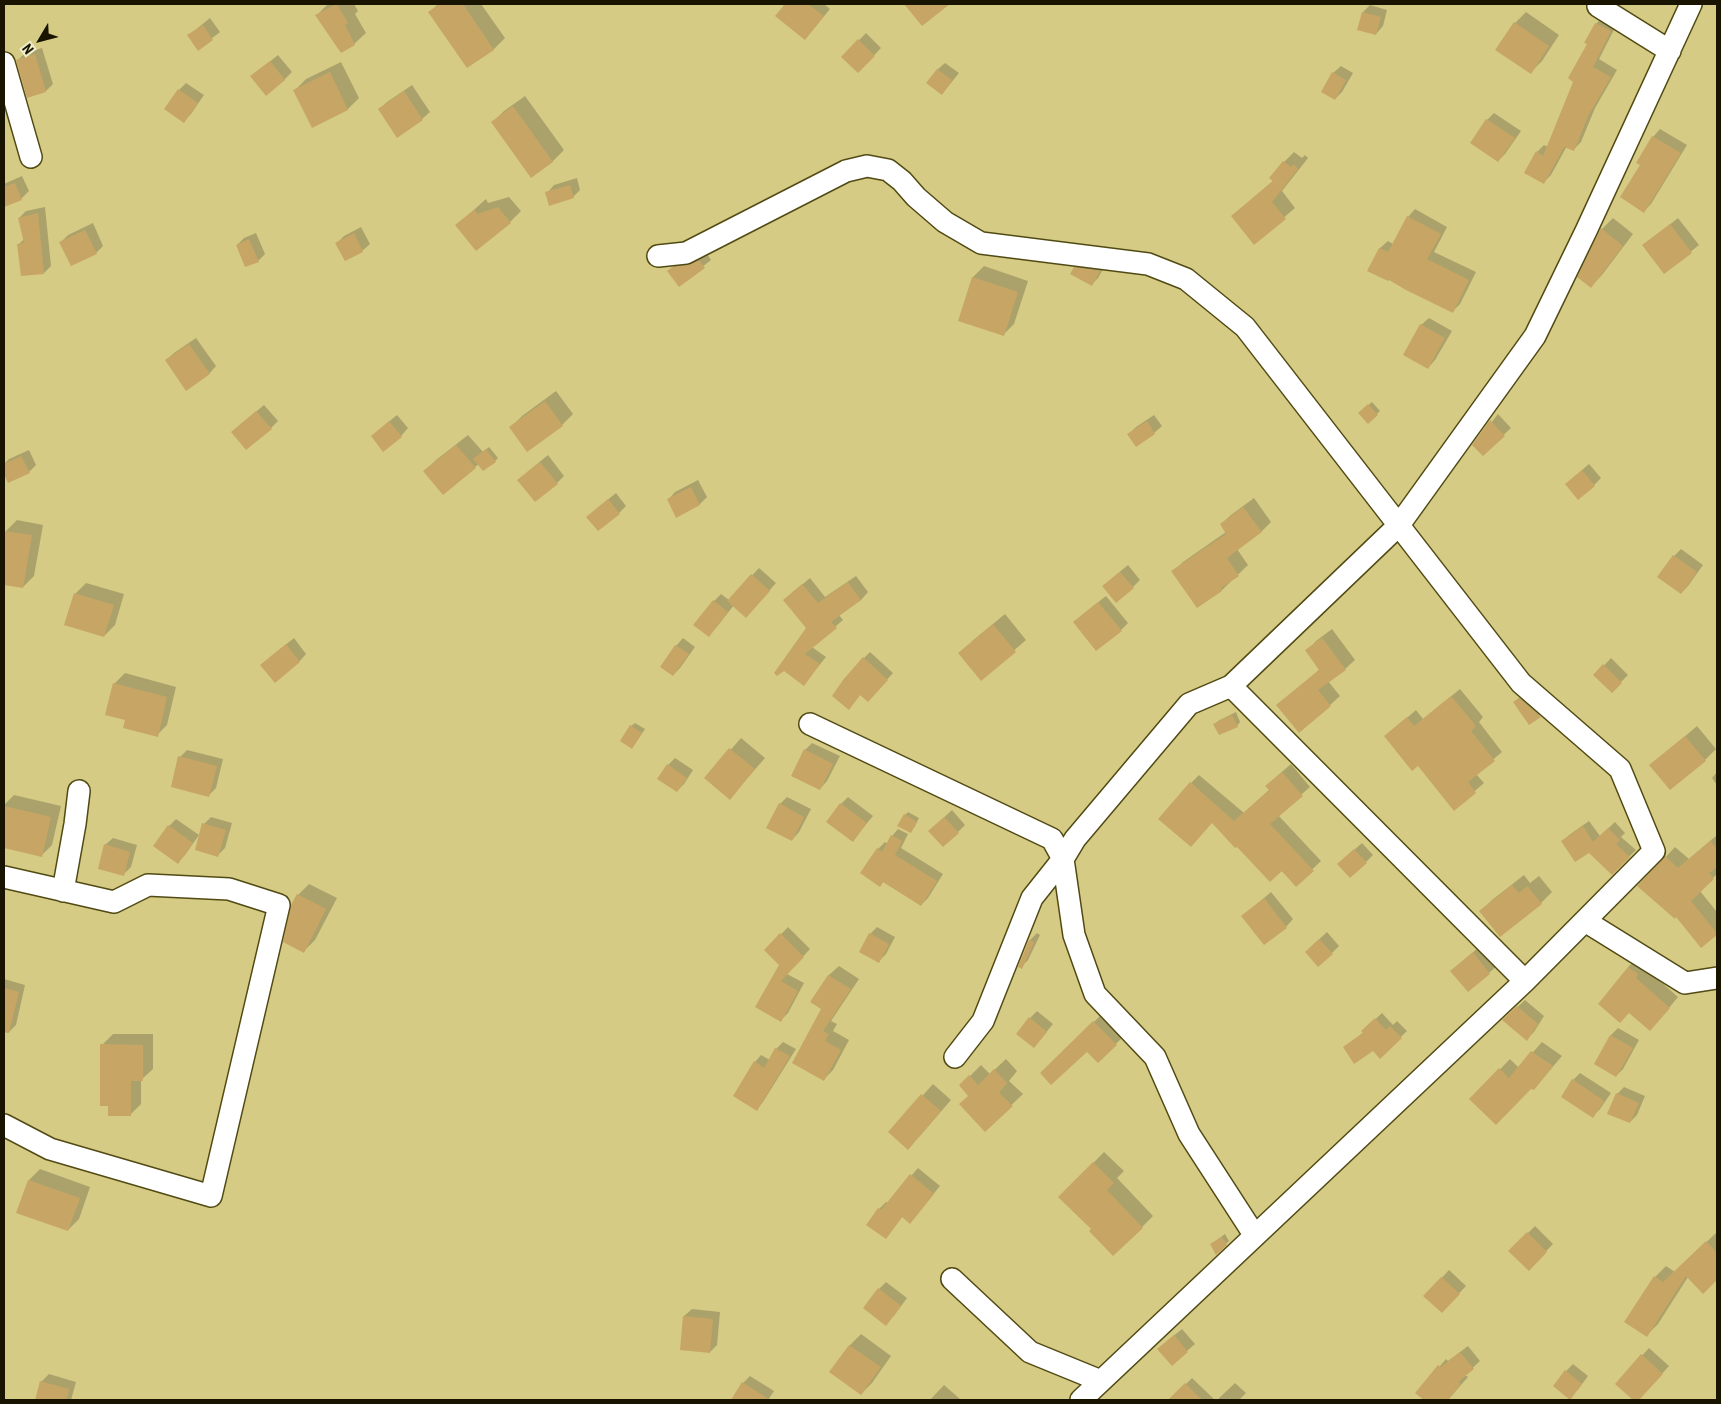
<!DOCTYPE html>
<style>
body{margin:0}
#map{position:relative;width:1721px;height:1404px;overflow:hidden;background:#d5cb85;font-family:"Roboto Condensed",sans-serif}
canvas{display:block}
.frame{position:absolute;inset:0;border:5px solid #181400;pointer-events:none}
.north{position:absolute;left:15px;top:15px;width:50px;height:50px;-webkit-text-stroke:4px #efebc8;paint-order:stroke;rotate:233deg;font-size:14px;font-weight:700;line-height:20px;text-align:center;color:#181400}
.north::after{content:'';display:block;margin:auto;width:18px;height:22px;background:#181400;clip-path:polygon(50% 0,100% 100%,50% 72%,0 100%)}
</style>
<div id="map">
<canvas width="1721" height="1404"></canvas>
<div class="frame"></div>
<div class="north">N</div>
</div>
<script>
const ctx = document.querySelector('canvas').getContext('2d');
ctx.lineJoin = 'round';
function fill(path, color) {
  ctx.fillStyle = color;
  ctx.fill(path, 'evenodd');
}
function toPath(rows) {
  const path = new Path2D();
  for (const r of rows) {
    path.moveTo(r[0], r[1]);
    for (let i = 2; i < r.length; i += 2) path.lineTo(r[i], r[i + 1]);
  }
  return path;
}
function strokePath(path, color, width, dash) {
  ctx.strokeStyle = color;
  ctx.lineWidth = width;
  ctx.lineCap = dash ? 'butt' : 'round';
  ctx.setLineDash(dash || []);
  ctx.stroke(path);
}
fill(toPath([
 [328,4,354,4,358,11,355,14,366,33,354,44,341,51,317,15],
 [438,4,481,4,505,38,494,49,467,67,430,12],
 [782,4,824,4,830,9,812,31],
 [1370,5,1387,10,1383,26,1376,34,1363,12],
 [1526,12,1559,35,1542,61,1531,72,1515,23],
 [1603,16,1617,24,1599,59,1617,70,1595,108,1581,142,1574,149,1567,146,1551,175,1544,182,1537,152,1544,145,1548,147,1596,24],
 [210,18,220,32,198,49,189,35],
 [866,33,881,48,858,72,843,57],
 [42,48,53,84,46,91,28,96,18,60,25,53],
 [278,55,292,72,284,80,252,76],
 [341,62,359,98,348,109,313,126,295,90,306,79],
 [945,63,959,73,942,94,937,70],
 [1341,66,1353,73,1342,92,1335,99,1333,73],
 [186,83,204,95,191,114,184,121,179,90],
 [412,85,430,112,422,119,397,136,379,109,387,102],
 [525,96,564,150,553,161,531,176,493,122,504,111],
 [1494,113,1521,131,1505,154,1498,161,1487,120],
 [1660,129,1687,145,1651,204,1644,211,1642,165,1638,162,1653,137],
 [1294,152,1302,158,1305,155,1308,158,1282,191,1295,208,1254,243,1232,216,1274,180,1284,162],
 [22,176,29,191,21,199,4,206,4,184],
 [577,178,580,190,573,197,547,193,554,185],
 [509,197,521,211,510,222,457,225,486,199,488,203],
 [45,207,51,266,44,273,19,244,24,239,19,218,26,211],
 [1415,209,1447,227,1434,252,1476,272,1460,304,1453,311,1389,278,1369,270,1380,248,1388,241,1393,244,1408,217],
 [1613,218,1633,234,1602,275,1591,286,1602,229],
 [1678,218,1699,245,1664,273,1644,245],
 [93,223,103,246,96,253,61,242,68,235],
 [361,227,370,244,362,251,346,260,337,243,344,236],
 [256,233,265,254,258,261,237,245,244,238],
 [707,254,711,260,679,285,669,271,676,264],
 [1083,261,1106,264,1098,278,1091,285,1075,268],
 [984,266,1028,281,1014,324,1003,335,973,277],
 [1429,318,1452,331,1435,360,1428,368,1421,325],
 [196,338,216,366,209,374,166,360,174,353],
 [556,391,573,414,562,425,511,427,522,416],
 [1372,402,1380,411,1368,422,1360,413],
 [264,405,278,421,271,428,240,425],
 [1498,414,1511,428,1483,454,1474,445],
 [397,415,408,428,401,436,380,429],
 [1154,415,1162,426,1154,433,1129,434,1136,427],
 [468,435,483,452,489,447,498,458,495,461,479,464,475,467,425,471,436,460],
 [29,450,36,465,29,472,9,482,4,471,4,464,9,459],
 [548,455,564,476,557,483,526,473],
 [1589,464,1601,478,1594,485,1566,484],
 [698,480,707,497,700,504,677,516,668,500,675,492],
 [616,493,626,506,619,513,595,510],
 [1254,498,1271,522,1261,532,1237,549,1248,565,1222,590,1197,606,1173,572,1183,562,1226,532,1221,524,1231,515],
 [17,520,43,525,34,576,23,587,4,583,4,543,6,531],
 [1681,549,1703,565,1688,586,1681,593,1674,556],
 [1128,565,1140,580,1133,587,1111,579],
 [759,568,776,583,753,609,734,605,716,628,714,601,721,594,729,600],
 [856,576,868,592,861,600,839,615,843,620,812,647,826,657,804,684,784,669,808,628,792,593,810,578,825,597],
 [86,583,124,594,115,625,104,636,75,594],
 [1106,596,1128,623,1121,630,1082,615],
 [1005,614,1026,640,981,679,971,642],
 [1332,629,1355,660,1345,669,1328,681,1340,696,1330,705,1278,705,1320,669,1307,651,1316,641],
 [294,638,306,654,299,662,269,658],
 [683,638,695,647,680,668,673,675,661,667,676,646],
 [870,652,893,673,874,694,861,694,849,708,864,658],
 [1611,658,1628,675,1612,691,1595,675],
 [125,673,176,687,167,725,157,735,126,719,107,714,115,683],
 [1460,689,1483,717,1479,722,1502,752,1476,774,1484,783,1454,809,1419,764,1386,736,1416,710,1423,719],
 [1522,695,1547,709,1529,723,1514,702],
 [1236,712,1240,722,1237,726,1215,724,1218,721],
 [635,723,645,729,635,744,631,726],
 [1697,726,1716,749,1705,760,1651,765],
 [741,738,765,758,730,798,706,778],
 [812,743,840,756,827,781,820,789,805,750],
 [187,750,223,759,216,788,209,795,180,757],
 [675,758,693,770,684,784,677,791,668,765],
 [1291,764,1310,787,1278,815,1321,861,1296,885,1191,783,1199,775,1244,813,1270,789,1276,777],
 [1717,772,1717,785,1712,778],
 [14,795,61,806,52,845,41,856,4,847,4,805],
 [787,797,811,809,799,832,792,840,780,804],
 [848,797,873,816,852,841,841,804],
 [952,810,965,825,958,832,937,824],
 [908,812,919,818,914,828,905,815],
 [211,817,232,823,225,848,218,855,204,824],
 [176,819,199,835,185,855,178,862,169,826],
 [1589,821,1600,836,1615,822,1625,833,1621,837,1636,850,1612,873,1589,851,1562,842,1569,835],
 [898,829,908,834,901,848,943,874,928,898,921,905,884,881,880,886,862,873,878,849,885,842,888,844,892,836],
 [1717,835,1717,874,1700,891,1717,912,1717,934,1702,946,1677,916,1639,886,1675,847,1689,859],
 [113,838,137,845,131,867,123,875,105,845],
 [1362,843,1373,855,1366,862,1346,857],
 [1524,875,1530,883,1539,876,1552,892,1541,903,1481,911,1492,900],
 [309,884,337,898,315,940,304,951,298,895],
 [1271,892,1293,919,1286,927,1243,916],
 [788,927,810,949,787,974,804,983,788,1013,781,1020,781,965,766,950],
 [877,927,895,937,886,954,879,961,870,934],
 [1327,932,1339,946,1332,953,1313,945],
 [1037,933,1040,935,1028,960,1021,967,1030,940],
 [1480,946,1497,966,1468,991,1452,971],
 [1638,958,1645,968,1678,997,1660,1019,1628,967],
 [839,966,859,979,831,1021,837,1024,833,1031,849,1040,833,1070,824,1079,794,1063,823,1009,812,1001,829,975],
 [4,979,25,985,16,1025,8,1033,4,1031],
 [1525,1000,1544,1016,1534,1032,1527,1039,1504,1020],
 [1037,1011,1053,1024,1034,1047,1030,1018],
 [1382,1013,1393,1025,1397,1021,1407,1031,1380,1057,1373,1050,1344,1047,1364,1032,1363,1031],
 [1101,1015,1123,1037,1098,1061,1087,1050,1042,1073],
 [1618,1028,1639,1040,1623,1069,1616,1076,1595,1064,1611,1035],
 [113,1034,153,1034,153,1069,141,1080,141,1104,130,1115,102,1045],
 [783,1042,796,1049,763,1102,757,1109,755,1062,761,1055,770,1060,776,1049],
 [1542,1042,1562,1056,1534,1089,1531,1087,1471,1099,1510,1059,1519,1068],
 [1006,1059,1017,1071,1009,1081,1023,1094,985,1130,970,1095,960,1086,981,1065,990,1074],
 [1580,1073,1611,1093,1600,1109,1593,1116,1573,1080],
 [933,1084,951,1100,919,1137,890,1132],
 [1624,1087,1645,1096,1637,1115,1630,1122,1617,1094],
 [1104,1152,1124,1171,1117,1178,1153,1216,1142,1227,1092,1229,1060,1197],
 [918,1168,940,1186,910,1222,903,1216,886,1238,879,1209,886,1202,888,1203],
 [40,1169,90,1187,79,1219,68,1230,29,1180],
 [1535,1226,1553,1244,1529,1269,1510,1251],
 [1717,1232,1717,1278,1703,1292,1688,1277,1658,1324,1647,1335,1655,1277,1666,1266,1675,1272],
 [1225,1234,1229,1241,1216,1253,1211,1244],
 [1449,1270,1466,1286,1449,1304,1425,1296],
 [886,1282,907,1298,893,1317,879,1289],
 [692,1309,720,1312,717,1345,710,1352,684,1316],
 [1182,1329,1195,1344,1172,1364,1166,1342],
 [861,1334,891,1356,872,1383,861,1394,831,1372,850,1345],
 [1468,1346,1480,1361,1465,1375,1468,1377,1448,1400,1426,1400,1417,1393,1446,1359,1448,1361],
 [1649,1348,1669,1366,1638,1400,1634,1400,1616,1384],
 [1573,1364,1588,1376,1577,1391,1566,1371],
 [49,1374,76,1382,71,1400,37,1400,41,1382],
 [750,1376,774,1391,768,1400,732,1400,743,1383],
 [1192,1378,1215,1400,1170,1400],
 [1235,1383,1246,1393,1239,1400,1217,1400],
 [944,1385,960,1399,959,1400,930,1400]
]), '#0003');
fill(toPath([
 [337,4,348,23,345,25,355,45,341,53,315,15],
 [440,4,463,4,494,50,467,68,428,12],
 [785,4,808,4,824,16,805,40,775,16],
 [904,4,950,4,922,26],
 [1362,12,1381,17,1376,35,1357,30],
 [1514,22,1549,46,1531,74,1495,50],
 [1595,23,1611,31,1593,67,1611,77,1588,116,1574,151,1564,147,1544,184,1524,173,1536,151,1543,156,1573,82,1568,78,1587,44,1584,43],
 [203,25,213,40,198,51,187,35],
 [858,39,875,56,858,73,841,57],
 [35,54,46,92,27,98,16,60],
 [270,61,285,80,266,96,250,76],
 [937,69,952,80,942,95,926,83],
 [330,72,348,110,312,128,293,90],
 [1332,72,1346,80,1335,100,1321,92],
 [178,89,198,103,184,123,164,109],
 [404,91,423,120,397,138,378,109],
 [513,106,553,162,531,178,491,122],
 [1486,119,1515,138,1498,162,1470,143],
 [1652,136,1681,153,1644,213,1620,197,1640,165,1636,163],
 [1283,161,1291,167,1294,164,1298,169,1272,202,1286,219,1254,245,1231,216,1273,181,1269,178],
 [15,183,22,200,4,207,4,187],
 [570,185,574,198,549,206,545,192],
 [498,207,511,223,476,251,455,225,475,209,477,214],
 [38,213,44,274,21,276,17,244,24,243,18,218],
 [1407,216,1441,234,1427,259,1469,280,1453,313,1406,290,1389,280,1388,281,1367,271,1379,248,1388,252],
 [1670,224,1692,253,1664,274,1642,245],
 [1601,228,1623,246,1591,288,1577,277],
 [85,230,97,254,71,266,59,242],
 [354,233,363,252,345,261,335,243],
 [249,239,259,262,245,267,236,245],
 [699,260,705,268,679,287,667,271,672,267,688,265],
 [1074,267,1100,271,1092,286,1070,274],
 [972,277,1018,292,1004,336,958,321],
 [1420,324,1445,338,1428,369,1403,355],
 [189,344,210,374,186,391,165,360],
 [545,401,563,426,527,452,509,427],
 [1368,404,1378,415,1368,424,1358,413],
 [256,411,272,429,246,450,231,432],
 [1490,420,1505,436,1483,456,1472,445],
 [389,421,402,437,383,452,371,436],
 [1147,421,1155,434,1136,447,1127,434],
 [456,445,476,468,443,495,423,471],
 [486,449,496,462,483,471,473,459],
 [21,456,30,473,8,483,4,474,4,464],
 [540,462,558,484,535,502,517,480],
 [1582,470,1595,486,1578,500,1565,484],
 [691,487,700,505,676,518,667,499],
 [608,499,620,514,598,531,586,517],
 [1243,507,1262,532,1227,558,1239,576,1221,588,1222,591,1197,608,1171,571,1226,534,1220,524],
 [4,531,32,535,23,588,4,585],
 [1673,555,1697,572,1681,594,1657,577],
 [1120,572,1134,588,1116,603,1102,586],
 [751,574,770,591,746,618,727,601],
 [848,582,861,600,831,622,837,628,805,654,820,664,804,686,784,671,777,676,774,673,806,628,783,600,802,584,818,603],
 [74,593,114,605,104,637,64,625],
 [713,600,728,612,709,637,693,625],
 [1098,602,1122,631,1096,651,1073,622],
 [993,624,1016,652,981,681,958,653],
 [1322,638,1346,670,1318,690,1331,706,1299,733,1276,705,1319,670,1305,650],
 [286,644,300,662,275,683,260,665],
 [675,645,689,654,673,676,660,667],
 [863,657,888,680,868,702,860,695,849,710,832,696,843,680],
 [1603,664,1622,683,1612,693,1593,675],
 [113,683,167,697,158,737,123,728,125,720,105,715],
 [1451,696,1476,726,1471,731,1495,761,1468,782,1476,793,1454,811,1418,766,1412,771,1384,736,1407,717,1414,726],
 [1519,698,1541,717,1529,725,1513,702],
 [1232,715,1238,727,1219,735,1213,724],
 [630,725,642,733,632,749,620,741],
 [1685,736,1706,761,1670,790,1649,765],
 [729,748,755,769,730,800,704,778],
 [804,749,833,764,820,790,791,776],
 [178,756,217,766,209,797,171,787],
 [667,764,687,778,677,792,657,779],
 [1282,772,1303,796,1270,824,1314,871,1296,887,1282,871,1270,882,1237,847,1235,848,1212,823,1191,847,1158,819,1190,782,1234,821,1269,790,1265,786],
 [779,803,804,817,792,841,766,828],
 [840,803,867,823,853,842,826,822],
 [4,806,51,817,42,857,4,848],
 [904,814,917,822,911,833,897,826],
 [944,817,959,833,943,847,928,831],
 [202,823,226,830,218,857,195,850],
 [168,825,193,843,178,864,153,846],
 [1583,826,1593,842,1608,828,1620,840,1616,844,1630,857,1612,875,1589,853,1575,862,1561,841],
 [891,835,902,841,895,855,937,881,921,906,883,882,880,887,860,873,877,848,882,852],
 [1710,841,1717,849,1717,867,1709,873,1714,879,1691,901,1717,933,1717,935,1701,948,1676,917,1675,919,1637,886,1665,856,1678,868],
 [104,844,130,852,124,876,98,869],
 [1354,849,1367,863,1350,878,1337,864],
 [1512,885,1519,893,1527,886,1542,904,1500,937,1479,911],
 [297,894,326,909,304,953,283,942,291,905],
 [1264,898,1287,928,1264,945,1241,916],
 [780,933,804,957,781,981,798,991,781,1022,755,1007,779,965,764,950],
 [869,933,889,944,879,963,859,952],
 [1319,939,1333,954,1318,967,1305,952],
 [1029,940,1034,942,1022,969,1018,967],
 [1473,952,1490,974,1468,992,1450,971],
 [1628,967,1638,974,1636,978,1670,1008,1650,1031,1629,1013,1620,1023,1598,1004],
 [828,975,851,989,823,1031,829,1034,825,1041,841,1050,824,1081,792,1063,821,1009,810,1002],
 [4,988,19,992,9,1033,4,1032],
 [1517,1006,1538,1024,1527,1041,1502,1020],
 [1029,1017,1047,1032,1034,1048,1016,1034],
 [1375,1018,1386,1030,1390,1026,1402,1038,1380,1059,1373,1051,1354,1064,1343,1047,1363,1033,1361,1031],
 [1093,1021,1117,1045,1098,1063,1087,1052,1051,1085,1040,1073],
 [1610,1035,1633,1048,1616,1077,1594,1064],
 [100,1044,143,1045,143,1081,131,1081,131,1116,108,1116,108,1106,100,1106],
 [775,1048,790,1056,757,1111,733,1096,754,1061,764,1068],
 [1531,1051,1553,1066,1534,1090,1531,1089,1496,1125,1469,1099,1499,1068,1509,1078],
 [994,1069,1007,1083,999,1093,1013,1106,985,1132,959,1104,968,1096,959,1085,969,1075,978,1085],
 [1572,1079,1604,1101,1593,1118,1561,1097],
 [1616,1093,1639,1103,1630,1123,1607,1114],
 [921,1094,941,1111,908,1150,888,1132],
 [1093,1162,1114,1183,1107,1190,1143,1228,1113,1256,1089,1231,1091,1229,1058,1197],
 [910,1174,934,1194,910,1224,902,1217,886,1239,866,1225,878,1208,881,1210],
 [28,1180,80,1198,68,1231,16,1213],
 [1527,1232,1547,1252,1529,1271,1508,1251],
 [1222,1237,1227,1245,1216,1255,1210,1244],
 [1706,1241,1717,1253,1717,1280,1703,1294,1686,1276,1647,1337,1624,1322,1654,1276,1663,1282],
 [1441,1277,1460,1294,1442,1313,1423,1296],
 [878,1288,901,1306,886,1326,863,1308],
 [683,1316,713,1319,710,1353,680,1350],
 [1174,1335,1188,1352,1172,1366,1157,1349],
 [849,1345,881,1367,861,1395,829,1372],
 [1460,1352,1474,1369,1458,1382,1461,1384,1448,1400,1424,1400,1415,1393,1438,1365,1441,1367],
 [1641,1354,1663,1374,1639,1400,1633,1400,1615,1384],
 [1565,1370,1582,1384,1570,1400,1553,1386],
 [40,1381,69,1389,67,1400,35,1400],
 [742,1382,770,1400,731,1400],
 [1185,1383,1202,1400,1168,1400]
]), '#c7a565');
const minor = toPath([
 [1598,6,1670,51],
 [4,63,31,157],
 [658,256,686,253,846,171,867,166,888,170,902,181,916,197,945,222,981,243,1148,264,1186,279,1245,327,1521,683,1620,769,1654,851,1525,981,1081,1400],
 [810,724,1052,839,1063,859,1074,935,1095,994,1155,1057,1189,1134,1255,1236],
 [4,877,114,902,148,885,229,889,279,905,211,1196,50,1149,4,1125],
 [63,891,75,824,79,791],
 [1585,921,1685,983,1717,978],
 [1525,981,1231,686,1399,525,1535,336,1586,231,1691,4],
 [955,1057,983,1021,1032,898,1063,859,1075,839,1189,704,1231,686],
 [952,1279,1030,1352,1101,1381]
]);
strokePath(minor, '#514a13', 24);
strokePath(minor, '#fff', 21);
</script>
